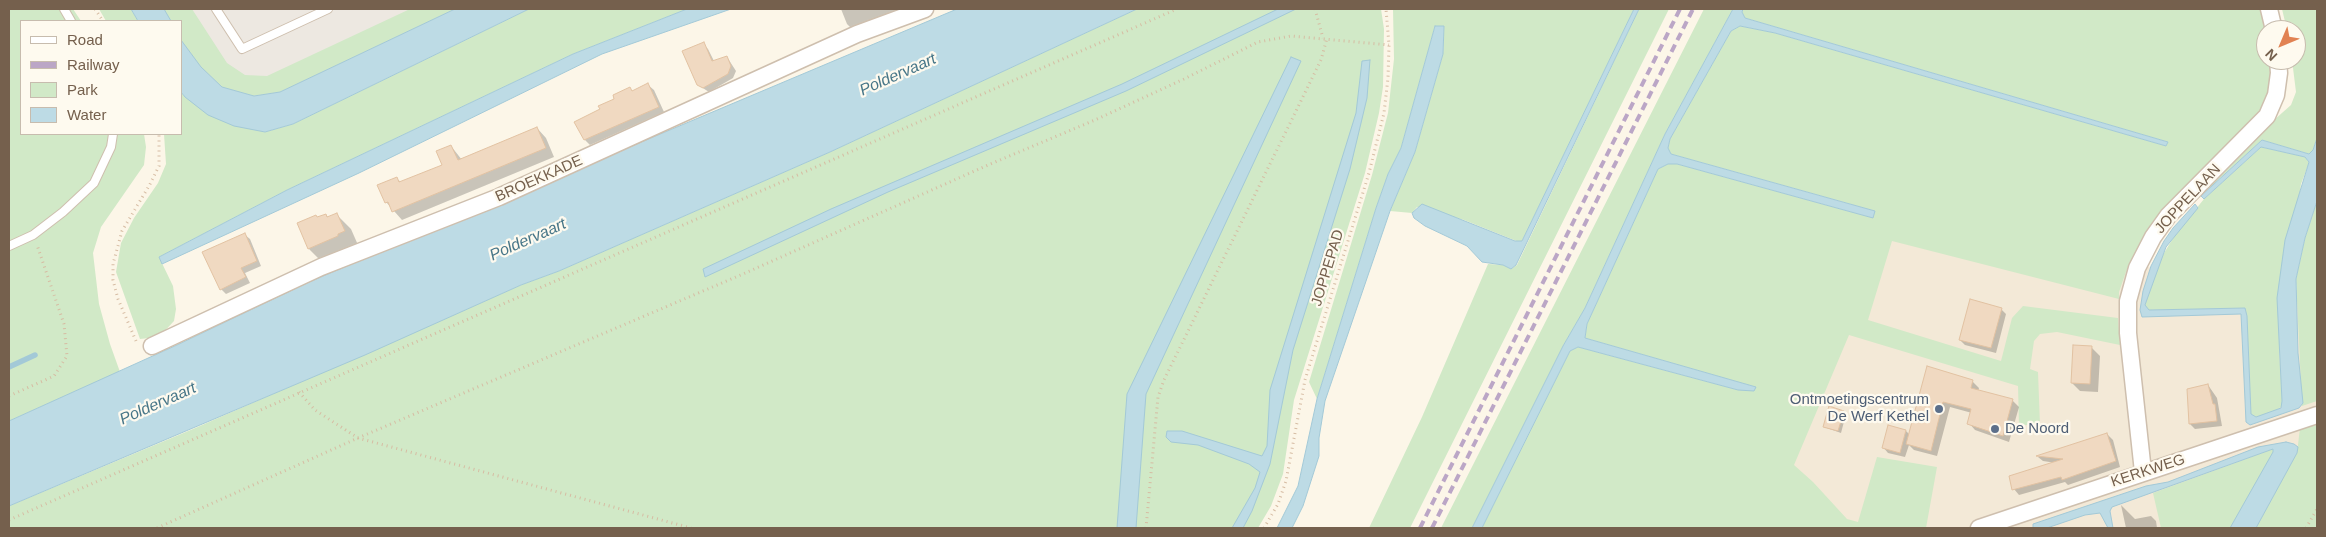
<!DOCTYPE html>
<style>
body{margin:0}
#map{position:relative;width:2326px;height:537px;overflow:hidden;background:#fcf6e8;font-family:Helvetica,sans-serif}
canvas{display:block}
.frame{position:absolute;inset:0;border:10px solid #75604d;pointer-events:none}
.legend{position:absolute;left:20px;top:20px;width:162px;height:115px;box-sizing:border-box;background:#fefaef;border:1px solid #c7bcae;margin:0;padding:6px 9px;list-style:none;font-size:15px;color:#75604d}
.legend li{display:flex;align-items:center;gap:10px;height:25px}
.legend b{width:25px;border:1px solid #c7bcae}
.north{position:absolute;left:2256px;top:20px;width:50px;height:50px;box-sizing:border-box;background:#fefaef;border:1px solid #c7bcae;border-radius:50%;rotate:225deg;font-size:14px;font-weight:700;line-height:20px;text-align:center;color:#75604d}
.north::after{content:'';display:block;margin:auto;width:18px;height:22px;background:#e18252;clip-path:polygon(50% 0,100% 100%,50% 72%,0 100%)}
</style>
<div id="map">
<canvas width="2326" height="537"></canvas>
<div class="frame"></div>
<ul class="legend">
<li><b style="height:6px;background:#fff"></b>Road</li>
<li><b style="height:6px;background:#bba6c6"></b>Railway</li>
<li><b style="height:14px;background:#d1e9c7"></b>Park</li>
<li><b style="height:14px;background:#bddbe5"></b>Water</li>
</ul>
<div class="north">N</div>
</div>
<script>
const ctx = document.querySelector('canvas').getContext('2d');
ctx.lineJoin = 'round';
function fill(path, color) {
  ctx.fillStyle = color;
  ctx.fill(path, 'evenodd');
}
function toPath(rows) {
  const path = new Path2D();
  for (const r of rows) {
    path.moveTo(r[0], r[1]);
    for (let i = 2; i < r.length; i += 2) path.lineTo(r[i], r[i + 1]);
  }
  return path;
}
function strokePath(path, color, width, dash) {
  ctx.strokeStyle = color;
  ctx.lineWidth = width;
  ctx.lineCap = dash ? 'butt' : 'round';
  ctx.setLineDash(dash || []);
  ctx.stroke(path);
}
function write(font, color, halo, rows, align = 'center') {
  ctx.font = font + ' Helvetica,sans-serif';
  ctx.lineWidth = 4.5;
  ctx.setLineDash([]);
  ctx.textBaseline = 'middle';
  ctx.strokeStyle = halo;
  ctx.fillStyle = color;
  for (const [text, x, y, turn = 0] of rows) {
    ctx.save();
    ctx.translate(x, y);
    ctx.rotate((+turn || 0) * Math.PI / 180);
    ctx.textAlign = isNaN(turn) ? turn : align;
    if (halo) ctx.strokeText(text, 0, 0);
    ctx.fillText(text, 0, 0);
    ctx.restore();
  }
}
fill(toPath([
 [1856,196,2202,280,2317,292,2317,528,1748,528]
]), '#f3e9d7');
fill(toPath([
 [155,9,456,9,224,135,181,57,181,21,162,21]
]), '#ede8e1');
fill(toPath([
 [9,9,73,9,81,21,21,21,21,134,144,134,146,147,144,165,101,227,93,253,99,304,110,344,120,372,9,421],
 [99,9,131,9,138,21,106,21],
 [164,9,192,9,227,63,245,75,267,76,410,9,455,9,280,92,253,96,222,87,201,67,181,40,181,21,171,21],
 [529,9,687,9,573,54,287,190,159,257,173,286,176,309,174,321,159,337,140,339,116,272,121,243,134,218,158,183,166,164,164,134,181,134,181,92,185,97,265,132,293,124],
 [1137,9,1381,9,1384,29,1383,87,1379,113,1365,173,1294,400,1283,474,1271,506,1258,528,9,528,9,506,193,429,521,285,559,271,830,152],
 [1393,9,1634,9,1522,241,1519,242,1464,220,1417,207,1412,213,1390,211,1415,152,1443,54,1444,26,1435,26,1401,148,1388,174,1376,208,1317,399,1309,382,1372,175,1388,113,1394,59],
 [1639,9,1669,9,1410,528,1369,528,1422,417,1488,264,1503,265,1511,269,1517,265],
 [1704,9,1733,9,1665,134,1585,308,1563,346,1472,528,1441,528],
 [1743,9,2263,9,2266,30,2266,60,2270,60,2270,85,2268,99,2261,114,2150,228,2128,266,2119,292,2119,299,1892,241,1868,320,2001,361,2012,318,2023,306,2118,318,2120,345,2057,332,2040,334,2034,341,2030,369,2038,372,2040,425,2019,425,2018,386,1849,335,1794,465,1813,482,1847,519,1858,522,1877,457,1937,467,1926,528,1482,528,1570,351,1578,347,1738,390,1755,387,1585,338,1587,324,1658,169,1668,164,1677,164,1873,218,1875,211,1671,154,1668,148,1670,139,1731,31,1740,26,1775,33,2166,146,2168,142,1745,18,1742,12],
 [2282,9,2317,9,2317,138,2313,150,2309,154,2262,140,2201,196,2199,194,2265,128,2291,105,2296,92,2292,60,2296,60,2296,30,2287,30],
 [2261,147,2306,157,2309,163,2301,184,2279,351,2283,405,2277,410,2256,417,2251,414,2247,316,2245,308,2149,310,2145,305,2161,258,2175,235,2204,199],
 [2317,201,2317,401,2302,406,2296,279,2305,238],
 [2317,423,2317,528,2256,528,2297,453,2300,428],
 [2273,449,2274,452,2230,528,2161,528,2153,493]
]), '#d1e9c7');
const water = toPath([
 [131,9,164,9,171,21,138,21,131,9],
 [455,9,529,9,293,124,265,132,234,126,208,115,185,97,181,92,181,40,201,67,222,87,254,96,280,92,455,9],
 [687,9,731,9,602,54,359,173,162,264,159,257,287,190,573,54,687,9],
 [957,9,1137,9,830,152,559,271,521,285,365,355,9,506,9,421,177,345,309,282,957,9],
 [1278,9,1296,9,1126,91,888,192,705,277,703,269,831,209,1122,84,1278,9],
 [1634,9,1639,9,1516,265,1511,269,1503,265,1482,262,1467,246,1425,226,1414,218,1412,213,1422,204,1515,241,1522,241,1634,9],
 [1733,9,1743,9,1742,12,1745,18,2168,142,2166,146,1775,33,1740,26,1731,31,1670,139,1668,148,1671,154,1875,211,1873,218,1677,164,1668,164,1658,169,1587,324,1585,338,1756,387,1754,391,1738,390,1578,347,1570,351,1482,528,1472,528,1563,346,1585,308,1665,134,1733,9],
 [1435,26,1444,26,1443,54,1415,152,1390,211,1325,401,1319,438,1319,456,1303,506,1292,528,1277,528,1298,486,1317,399,1376,208,1388,174,1401,148,1435,26],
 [1291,57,1301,61,1146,394,1136,528,1117,528,1127,394,1291,57],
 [1370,60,1367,98,1350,169,1293,350,1270,464,1252,511,1243,528,1232,528,1255,488,1260,472,1249,464,1198,445,1171,442,1166,437,1167,431,1182,431,1262,456,1267,446,1270,390,1356,113,1362,61,1370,60],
 [2317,138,2317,201,2305,238,2296,279,2298,353,2303,403,2299,408,2250,425,2246,422,2241,314,2142,317,2140,310,2143,291,2151,266,2164,241,2173,228,2195,204,2198,208,2166,247,2145,305,2149,310,2245,308,2247,316,2251,414,2256,417,2281,408,2282,401,2277,298,2285,240,2309,162,2305,157,2261,147,2204,199,2201,196,2262,140,2309,154,2313,150,2317,138],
 [2286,442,2294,444,2298,447,2297,453,2256,528,2230,528,2273,452,2273,449,2112,507,2110,511,2113,528,2108,528,2100,513,2085,515,2047,528,2033,528,2033,524,2146,486,2168,482,2258,447,2286,442]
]);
fill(water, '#bddbe5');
strokePath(water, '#a3c9d7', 1);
fill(toPath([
 [841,9,911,9,855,32,847,24],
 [703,44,708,49,714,61,727,57,736,71,733,78,709,92,698,85],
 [648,85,654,90,664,112,590,145,585,140,576,123,601,110,630,89,633,92],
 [537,128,546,138,554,157,402,220,386,202,397,179,401,182,444,165,451,146,462,160],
 [326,215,329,218,337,215,351,229,358,245,323,263,309,249,298,223],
 [244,234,250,239,261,266,245,273,250,283,226,294,221,289],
 [2001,309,2006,314,1996,353,1965,345,1960,340],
 [2091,347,2100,356,2098,392,2080,391,2072,383],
 [1928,368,1973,382,1979,388,1978,392,2012,400,2019,407,2009,442,1975,430,1969,423,1972,413,1950,407,1937,456,1914,450,1909,445,1905,457,1888,453,1883,447,1889,426,1906,431,1910,435],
 [2208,385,2217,398,2222,426,2195,429,2190,424],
 [1843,412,1846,414,1841,433,1824,427],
 [2107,434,2113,440,2120,467,2068,485,2065,482,2019,495,2014,489,2056,463,2043,461,2038,457],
 [2121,505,2135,519,2151,516,2156,521,2157,528,2126,528]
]), '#0003');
strokePath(toPath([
 [9,367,35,355]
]), '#a3c9d7', 5.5);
const building = toPath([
 [704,42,712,61,727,56,731,66,728,74,703,88,697,85,682,51,704,42],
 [648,83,659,107,584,140,574,122,600,109,598,106,614,99,613,95,630,87,632,91,648,83],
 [537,127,546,148,392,212,388,202,385,203,377,185,397,177,399,182,442,165,436,151,451,145,458,160,537,127],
 [337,213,345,231,338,234,338,236,308,249,297,223,316,215,317,217,326,214,327,217,337,213],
 [245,233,257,261,241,268,246,277,220,290,202,252,245,233],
 [1970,299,2002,308,1991,348,1959,340,1970,299],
 [2073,345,2092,346,2090,384,2071,383,2073,345],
 [1927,366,1973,380,1971,388,2013,399,2003,436,1967,424,1971,409,1943,402,1931,451,1906,444,1927,366],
 [2208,384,2213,404,2215,404,2217,421,2189,424,2187,389,2208,384],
 [1829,406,1844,411,1838,431,1823,427,1829,406],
 [1888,425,1906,430,1900,453,1882,448,1888,425],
 [2107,433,2116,461,2062,480,2061,477,2012,490,2009,476,2063,459,2036,456,2107,433]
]);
fill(building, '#f0d9c1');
strokePath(building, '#e2c2a2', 1);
const service = toPath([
 [64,9,71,21],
 [216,9,242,49,328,9],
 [9,246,33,235,63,212,94,183,111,147,113,134]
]);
const minor = toPath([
 [2269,9,2274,30],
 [152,346,321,267,499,197,857,34,925,9],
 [2143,472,2128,333,2128,301,2137,268,2153,237,2168,216,2267,116,2276,95,2279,73,2278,60],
 [1979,528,2317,415]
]);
strokePath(service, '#cebfae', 10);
strokePath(minor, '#cebfae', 19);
strokePath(toPath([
 [95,9,103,21],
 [1315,9,1323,38],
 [136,341,118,299,113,280,113,264,122,231,149,186,159,166,159,134],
 [299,392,315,410,358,438,691,528],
 [9,396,54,376,67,356,64,324,37,245],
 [9,520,1177,9],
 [157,528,358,438,743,274,988,165,1095,120,1184,79,1258,42,1291,36,1389,45],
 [1146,528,1158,397,1164,380,1321,60,1327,38],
 [1264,528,1278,504,1286,481,1305,380,1369,173,1384,113,1388,78,1389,45,1386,9],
 [2306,528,2317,509]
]), '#d6bca3', 3, [1, 4]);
strokePath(service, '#fff', 8);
strokePath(minor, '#fff', 16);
strokePath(toPath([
 [1420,528,1680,9],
 [1432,528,1693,9]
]), '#bba6c6', 4, [8, 5]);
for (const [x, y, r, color] of [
 [1939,409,5,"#5c6f8a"],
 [1995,429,5,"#5c6f8a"]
]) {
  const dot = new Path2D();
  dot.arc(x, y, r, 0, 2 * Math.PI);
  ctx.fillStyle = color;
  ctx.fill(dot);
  strokePath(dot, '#fefaef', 2);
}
write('15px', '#75604d', '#fefaef', [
 ["BROEKKADE",539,179,-24],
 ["JOPPELAAN",2188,199,-47],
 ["JOPPEPAD",1328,268,-73],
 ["KERKWEG",2148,471,-18]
]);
write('15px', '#4e5e75', '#fefaef', [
 ["Ontmoetingscentrum",1929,400],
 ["De Werf Kethel",1929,417],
 ["De Noord",2005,429,"left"]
], 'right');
write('italic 16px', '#477688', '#fefaef', [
 ["Poldervaart",898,75,-24],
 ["Poldervaart",528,240,-24],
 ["Poldervaart",158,404,-24]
]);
</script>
